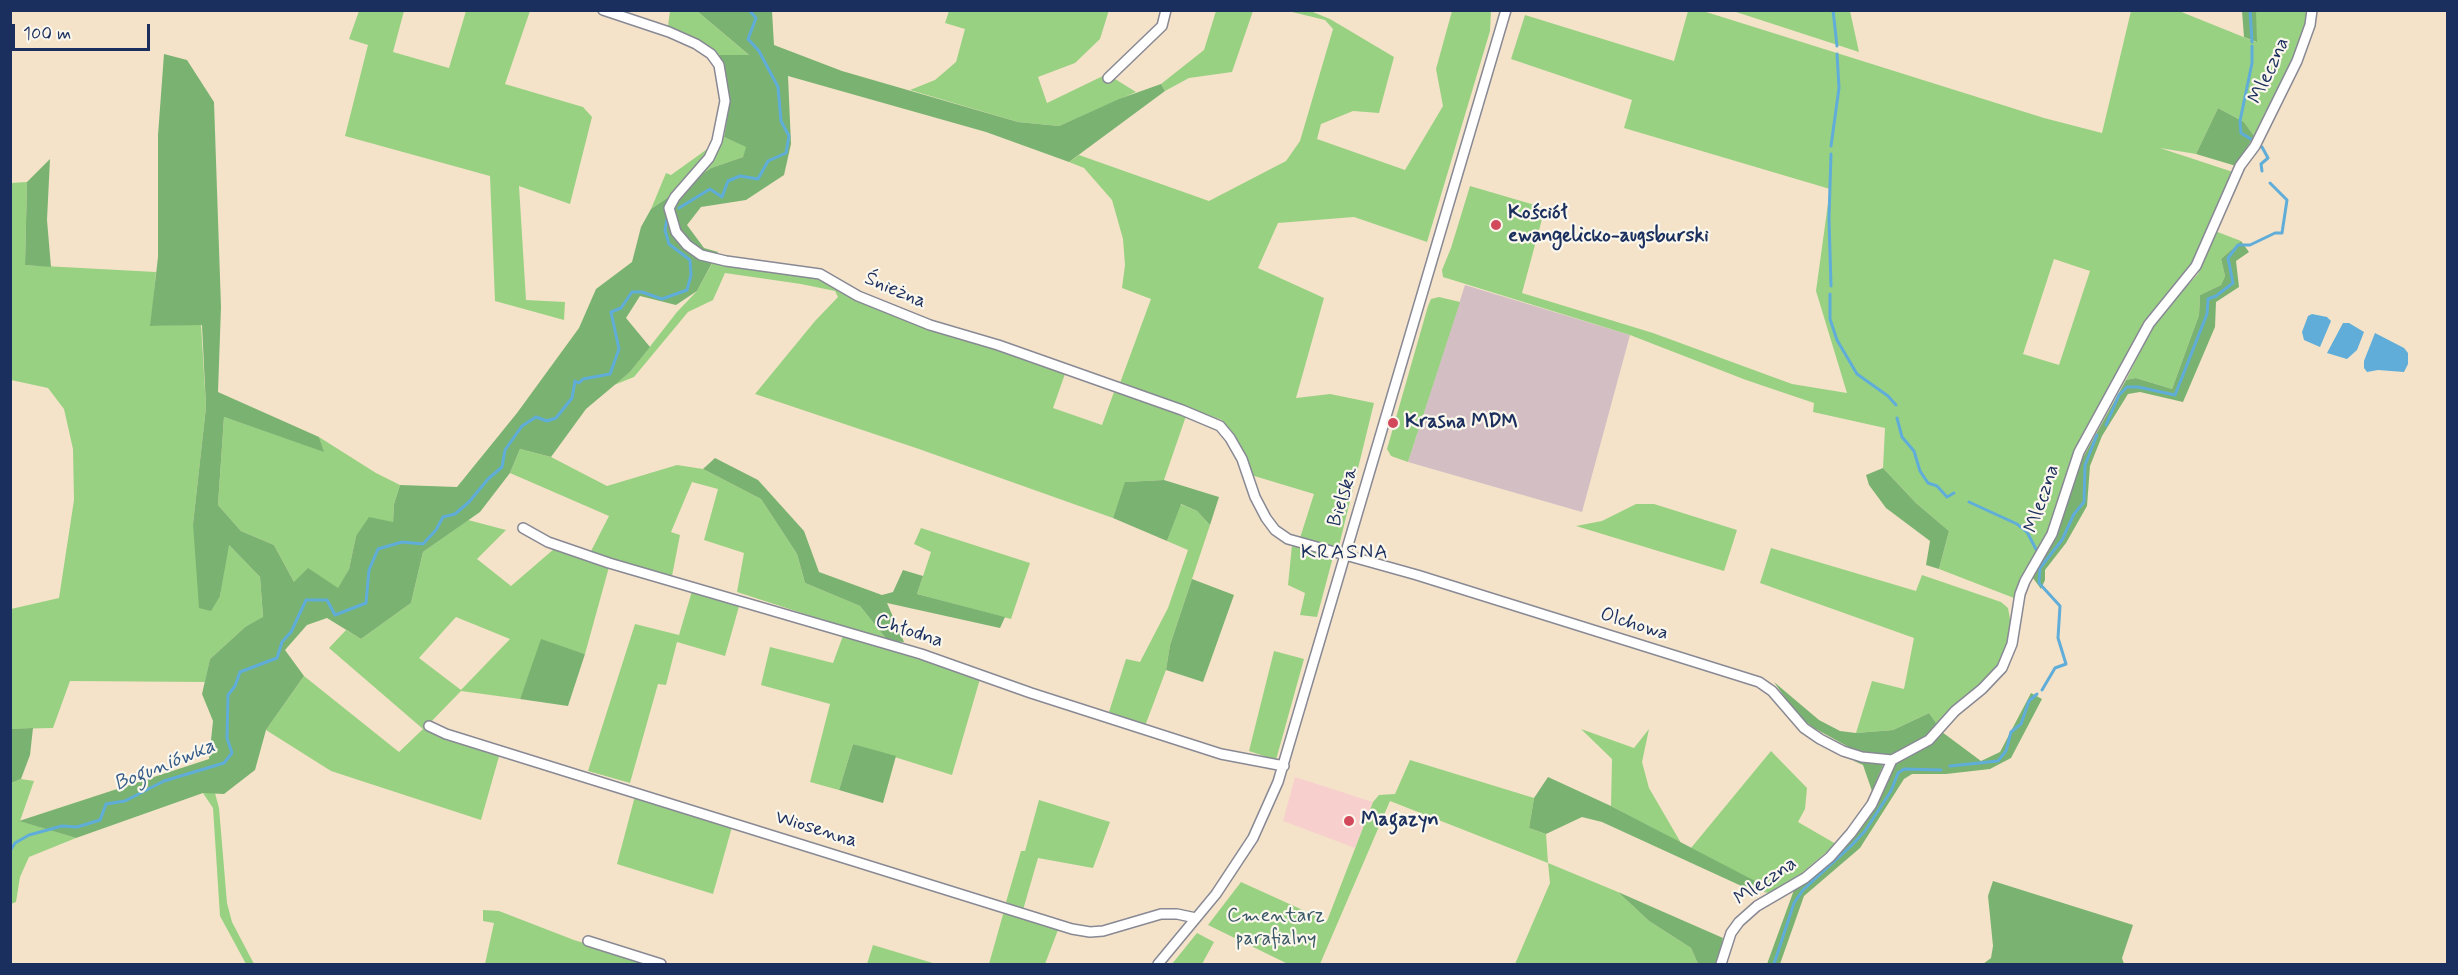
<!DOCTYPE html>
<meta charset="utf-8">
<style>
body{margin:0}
#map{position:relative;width:2458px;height:975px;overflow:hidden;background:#f4e3c9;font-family:Mynerve,sans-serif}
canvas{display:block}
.frame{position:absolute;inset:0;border:12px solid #1b2f5e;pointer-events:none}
.scale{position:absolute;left:12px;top:24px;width:138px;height:27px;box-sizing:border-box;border:3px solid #1b2f5e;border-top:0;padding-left:8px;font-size:18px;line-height:21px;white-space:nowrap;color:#1b2f5e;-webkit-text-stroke:4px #fbf7ec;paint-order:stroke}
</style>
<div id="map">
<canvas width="2458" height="975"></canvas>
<div class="frame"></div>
<div class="scale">100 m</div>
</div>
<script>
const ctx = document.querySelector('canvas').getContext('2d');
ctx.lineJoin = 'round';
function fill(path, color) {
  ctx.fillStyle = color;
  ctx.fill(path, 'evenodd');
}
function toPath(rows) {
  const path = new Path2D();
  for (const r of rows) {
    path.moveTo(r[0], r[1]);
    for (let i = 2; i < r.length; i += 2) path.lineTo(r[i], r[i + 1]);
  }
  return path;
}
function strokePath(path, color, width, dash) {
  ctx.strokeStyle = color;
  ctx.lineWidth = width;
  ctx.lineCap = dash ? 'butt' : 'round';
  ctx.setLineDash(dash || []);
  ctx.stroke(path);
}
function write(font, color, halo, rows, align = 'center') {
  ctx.font = font + ' Mynerve,sans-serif';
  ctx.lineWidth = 4.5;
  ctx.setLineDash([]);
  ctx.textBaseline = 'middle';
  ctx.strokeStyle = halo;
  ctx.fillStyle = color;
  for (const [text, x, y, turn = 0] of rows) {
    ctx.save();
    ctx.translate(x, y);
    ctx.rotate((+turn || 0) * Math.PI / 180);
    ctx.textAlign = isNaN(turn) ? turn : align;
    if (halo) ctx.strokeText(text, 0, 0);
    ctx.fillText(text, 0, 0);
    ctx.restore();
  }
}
fill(toPath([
 [1295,777,1373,802,1355,848,1283,821]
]), '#f7d0cd');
fill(toPath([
 [1465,285,1630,335,1582,512,1408,462]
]), '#d2bec3');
fill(toPath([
 [1109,10,1100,39,1075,63,1038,77,1047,103,1107,74,1136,92,1059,126,1018,122,910,90,935,80,956,62,965,29,945,23,949,11],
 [1308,10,1330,19,1394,57,1379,113,1353,111,1321,124,1317,139,1405,170,1443,106,1436,69,1452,11,1491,11,1490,31,1427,242,1354,217,1278,223,1258,268,1324,298,1296,398,1330,394,1374,403,1338,550,1300,538,1314,494,1251,475,1240,447,1222,420,1120,383,1151,299,1122,288,1125,265,1123,239,1112,200,1084,168,1069,162,1079,155,1209,201,1286,161,1300,141,1333,29,1325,20,1288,11],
 [359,11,404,11,393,52,449,68,466,11,530,11,505,84,583,107,592,117,570,204,519,186,526,300,565,302,564,320,495,301,490,176,345,136,368,45,349,39],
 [670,11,697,11,750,56,719,55,668,26],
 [1216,11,1253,11,1232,72,1189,78,1165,91,1161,84,1204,50],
 [1688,11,1703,11,2044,118,2102,133,2131,11,2179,11,2256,42,2256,11,2309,11,2296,58,2254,136,2244,122,2218,108,2196,154,2160,148,2233,172,2193,263,2145,320,2069,464,2049,534,2022,575,2014,598,1939,569,1949,531,1916,503,1883,468,1885,428,1813,412,1814,403,1746,380,1630,335,1443,277,1442,270,1451,248,1470,186,1545,208,1522,293,1653,333,1792,384,1847,393,1816,291,1830,189,1624,128,1632,100,1511,59,1525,15,1674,61],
 [2054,259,2090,271,2059,365,2023,354],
 [1733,11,1850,11,1859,52],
 [724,137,747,147,743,157,711,168,651,209,666,173,671,175],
 [27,182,25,265,156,272,151,326,201,324,206,407,193,524,220,596,228,544,260,577,263,618,245,627,210,659,205,682,70,681,53,728,11,729,11,609,59,598,74,500,73,449,64,409,48,388,11,380,11,183],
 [2215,231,2241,241,2221,259,2225,276,2221,285,2200,295,2199,315,2172,389,2136,378,2126,380,2157,318,2198,274],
 [713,262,824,279,880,310,1065,374,1053,408,1102,425,1114,392,1186,416,1164,480,1126,482,1113,518,919,449,755,394,815,321,838,297,835,291,801,284,725,273,713,300,688,312,634,377,614,385,630,372,677,312,697,291],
 [1439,297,1460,302,1408,462,1391,456,1387,449,1428,306,1431,299],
 [224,417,323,451,319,437,376,473,400,485,394,504,393,522,356,536,349,569,338,589,294,582,274,545,241,531,218,505],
 [520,449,551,457,607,486,677,465,703,469,761,499,797,554,805,583,860,606,888,641,737,592,744,553,704,540,718,489,692,482,671,532,680,535,672,576,590,553,609,516,510,473],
 [1180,504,1197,511,1210,525,1170,645,1166,670,1145,726,1109,712,1126,659,1140,662,1168,608,1188,550,1167,541],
 [1636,504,1654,504,1737,530,1724,571,1576,526,1602,521],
 [468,520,506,530,477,559,511,586,554,549,609,567,585,654,542,640,520,699,461,691,424,729,500,753,481,820,331,771,266,730,304,676,399,752,423,729,329,648,346,630,361,639,411,603,423,552],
 [456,617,510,639,461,690,419,658],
 [921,528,1030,563,1011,619,917,594,931,552,914,544],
 [1292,545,1333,557,1317,617,1300,615,1305,593,1288,585],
 [1771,548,1916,591,1922,575,2001,602,2008,608,2011,624,2003,657,1984,685,1938,727,1929,713,1893,730,1856,733,1872,681,1904,689,1914,638,1760,583],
 [692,591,740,603,725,656,677,642,666,685,658,684,630,783,588,771,635,624,679,635],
 [844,633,980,679,952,775,853,744,839,790,810,782,830,704,761,685,770,647,833,663],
 [1274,651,1304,659,1276,760,1249,751],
 [1581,729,1634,748,1649,729,1642,762,1649,788,1681,843,1611,806,1612,759],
 [1771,751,1807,788,1805,809,1798,822,1836,844,1802,873,1769,893,1748,889,1760,884,1691,848],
 [1410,760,1534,798,1529,828,1546,834,1548,863,1618,892,1649,921,1691,948,1698,964,1515,964,1550,883,1548,863,1390,801,1320,964,1288,964,1208,925,1241,882,1327,921,1373,802,1379,795,1395,794],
 [21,779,34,781,20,821,76,838,29,857,20,877,16,902,11,904,11,783],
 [203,793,215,793,219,808,227,903,232,922,254,964,246,964,220,916,213,808],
 [635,796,732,827,713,894,617,864],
 [1039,800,1110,822,1093,868,1038,858,1023,910,1006,902,1021,851,1025,851],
 [483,910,499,911,574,940,652,964,485,964,494,923,483,921],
 [1004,911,1058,930,1045,964,989,964],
 [1197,933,1214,942,1202,964,1172,964],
 [873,945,936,964,867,964]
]), '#99d183');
fill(toPath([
 [697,11,772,11,774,45,842,71,1018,122,1059,126,1119,99,1161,84,1165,91,1069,162,986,132,788,76,791,144,784,175,746,200,701,207,687,225,704,248,718,252,697,291,676,305,640,296,626,318,650,347,630,372,586,409,551,457,520,449,510,473,480,512,423,552,411,603,361,639,327,618,307,625,285,650,304,676,266,730,255,770,224,794,203,793,76,838,19,821,209,759,213,721,202,694,210,659,245,627,263,617,260,577,229,545,220,596,211,611,199,608,193,524,206,407,202,325,150,326,158,257,158,135,164,54,187,60,214,102,221,307,218,392,319,437,324,452,224,417,218,505,241,531,274,545,294,582,308,568,338,588,349,569,356,536,369,517,393,522,394,504,400,485,457,487,517,413,579,328,596,289,632,262,641,227,651,209,711,168,743,157,746,147,724,137,729,108,719,55,749,55],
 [2242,11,2256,11,2257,42,2244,37],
 [2218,108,2244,122,2254,136,2236,166,2196,154],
 [50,159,47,220,51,267,25,265,27,182],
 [2241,241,2249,252,2236,261,2239,287,2216,302,2215,327,2183,402,2140,392,2128,394,2102,436,2090,466,2087,506,2066,543,2045,570,2045,580,2041,589,2033,578,2033,570,2056,538,2080,463,2126,380,2136,378,2172,389,2199,315,2200,295,2221,285,2225,276,2221,259],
 [715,458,758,480,804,531,819,572,882,595,893,592,903,570,923,576,917,594,1005,617,1000,628,887,603,904,642,888,641,860,606,805,583,797,554,761,499,703,469],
 [1883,468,1916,503,1949,531,1939,569,1926,565,1930,541,1886,508,1869,485,1866,475],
 [1164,480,1219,497,1210,525,1197,511,1181,504,1167,541,1113,518,1125,482],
 [1192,579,1234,595,1203,682,1166,670,1170,645],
 [541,639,585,654,568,706,520,699],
 [1774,682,1819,720,1840,731,1856,733,1893,730,1929,713,1942,732,1981,761,2000,752,2031,693,2042,699,2011,758,1990,769,1946,774,1912,774,1904,779,1860,848,1804,896,1780,964,1767,964,1794,890,1822,870,1850,842,1875,804,1895,766,1883,765,1872,791,1863,765,1854,761,1854,750,1814,728,1797,715],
 [33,728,30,755,21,779,11,783,11,729],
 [853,744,896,756,883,803,839,790],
 [1548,777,1611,806,1761,884,1748,889,1602,822,1582,817,1546,834,1529,828,1534,798],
 [1993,881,2133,925,2122,958,2124,964,1983,964,1991,958,1993,946,1988,896],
 [1618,892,1723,938,1717,964,1698,964,1691,948,1649,921]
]), '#7ab371');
fill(toPath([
 [2312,314,2327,317,2331,321,2320,347,2304,340,2302,332,2308,316],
 [2343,323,2349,323,2364,332,2357,350,2347,359,2327,353],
 [2375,333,2404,348,2408,353,2408,364,2404,372,2378,370,2367,372,2364,368,2364,361]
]), '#5fadd8');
strokePath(toPath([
 [1833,10,1837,46],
 [2250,10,2252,42],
 [2252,46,2252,63,2240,121,2241,133,2254,141],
 [1831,146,1839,88,1837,54],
 [2262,171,2261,164,2268,158,2262,147],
 [679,208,710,189,722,197,728,181,740,176,758,179,768,161,786,153,789,136,781,121,778,87,759,51,748,39,756,18,749,10],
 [1831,286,1829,218,1831,154],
 [1830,294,1830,319,1837,340,1857,374,1888,396,1896,405],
 [1897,418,1902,437,1914,451,1920,471,1928,483,1937,486,1947,497,1954,493],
 [2106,425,2119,395,2127,387,2138,387,2175,395,2207,314,2208,299,2216,296,2233,283,2228,258,2238,245,2250,245,2275,233,2282,233,2287,200,2270,183],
 [1969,502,2017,524,2027,532,2038,553],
 [2042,690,2055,668,2066,664,2058,638,2060,606,2039,583,2040,568,2062,540,2074,514,2084,502,2085,465,2097,435],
 [1950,766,1998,761,2006,751,2011,732,2021,724,2029,701,2037,694],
 [10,851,15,843,29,835,62,826,77,827,100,820,106,804,125,801,164,781,224,763,232,753,227,738,228,695,235,686,240,672,277,658,282,642,291,632,306,600,327,600,335,615,366,603,369,570,378,549,402,542,423,544,436,530,443,517,455,514,469,502,488,479,502,467,505,450,522,426,536,417,547,421,556,418,572,398,575,381,579,383,583,379,610,374,619,349,611,312,621,308,632,292,642,292,662,299,687,290,691,275,690,260,669,244,665,230,667,219],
 [10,879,10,882],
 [1774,964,1794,903,1803,890,1852,845,1865,831,1891,791,1898,773,1904,769,1941,770]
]), '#5fadd8', 3);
const minor = toPath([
 [603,10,669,32,696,44,711,54,719,65,725,101,717,141,709,158,675,197,669,208,676,232,687,245,701,255,726,261,820,274,858,296,930,325,998,345,1182,410,1220,426,1230,438,1242,459,1255,497,1266,518,1275,530,1288,539,1417,575,1759,682,1772,691,1804,728,1820,739,1843,751,1862,757,1892,760],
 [1108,78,1162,26,1166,10],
 [523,528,548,542,609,563,921,654,1031,693,1221,754,1284,766],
 [429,726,446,734,1072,929,1090,932,1103,931,1161,914,1177,914,1196,918],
 [588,941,661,964],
 [1158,964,1216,894,1253,838,1278,782,1506,10],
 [1721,964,1731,933,1739,922,1757,906,1805,878,1830,857,1851,833,1872,804,1892,760,1929,740,1955,711,1982,689,2002,668,2012,644,2020,594,2025,581,2052,534,2079,452,2149,324,2196,266,2240,166,2255,146,2297,61,2310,25,2312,10]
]);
strokePath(minor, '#888994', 12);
strokePath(minor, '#fff', 9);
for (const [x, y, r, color] of [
 [1496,225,6,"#d1495b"],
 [1393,423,6,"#d1495b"],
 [1349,821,6,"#d1495b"]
]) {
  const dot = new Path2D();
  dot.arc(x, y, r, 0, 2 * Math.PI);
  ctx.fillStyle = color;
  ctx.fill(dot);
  strokePath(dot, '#fbf7ec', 2);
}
write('20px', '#1b2f5e', '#fbf7ec', [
 ["Mleczna",2270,71,-65],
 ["Śnieżna",895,291,23],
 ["Bielska",1344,497,-73],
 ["Mleczna",2043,499,-71],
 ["Olchowa",1634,625,17],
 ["Chłodna",909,632,18],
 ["Wiosenna",816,830,17],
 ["Mleczna",1766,882,-34]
]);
write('bold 20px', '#1b2f5e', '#fbf7ec', [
 ["Kościół",1508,214],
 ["ewangelicko-augsburski",1508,237],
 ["Krasna MDM",1405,423],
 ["Magazyn",1361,821]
], 'left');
write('20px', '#3a5867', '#fbf7ec', [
 ["Cmentarz",1276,917],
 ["parafialny",1276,940]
]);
ctx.letterSpacing = '1.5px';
write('21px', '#1b2f5e', '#fbf7ec', [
 ["KRASNA",1345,554]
]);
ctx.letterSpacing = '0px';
write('italic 21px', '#335b89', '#fbf7ec', [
 ["Boguniówka",165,766,-22]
]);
</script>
